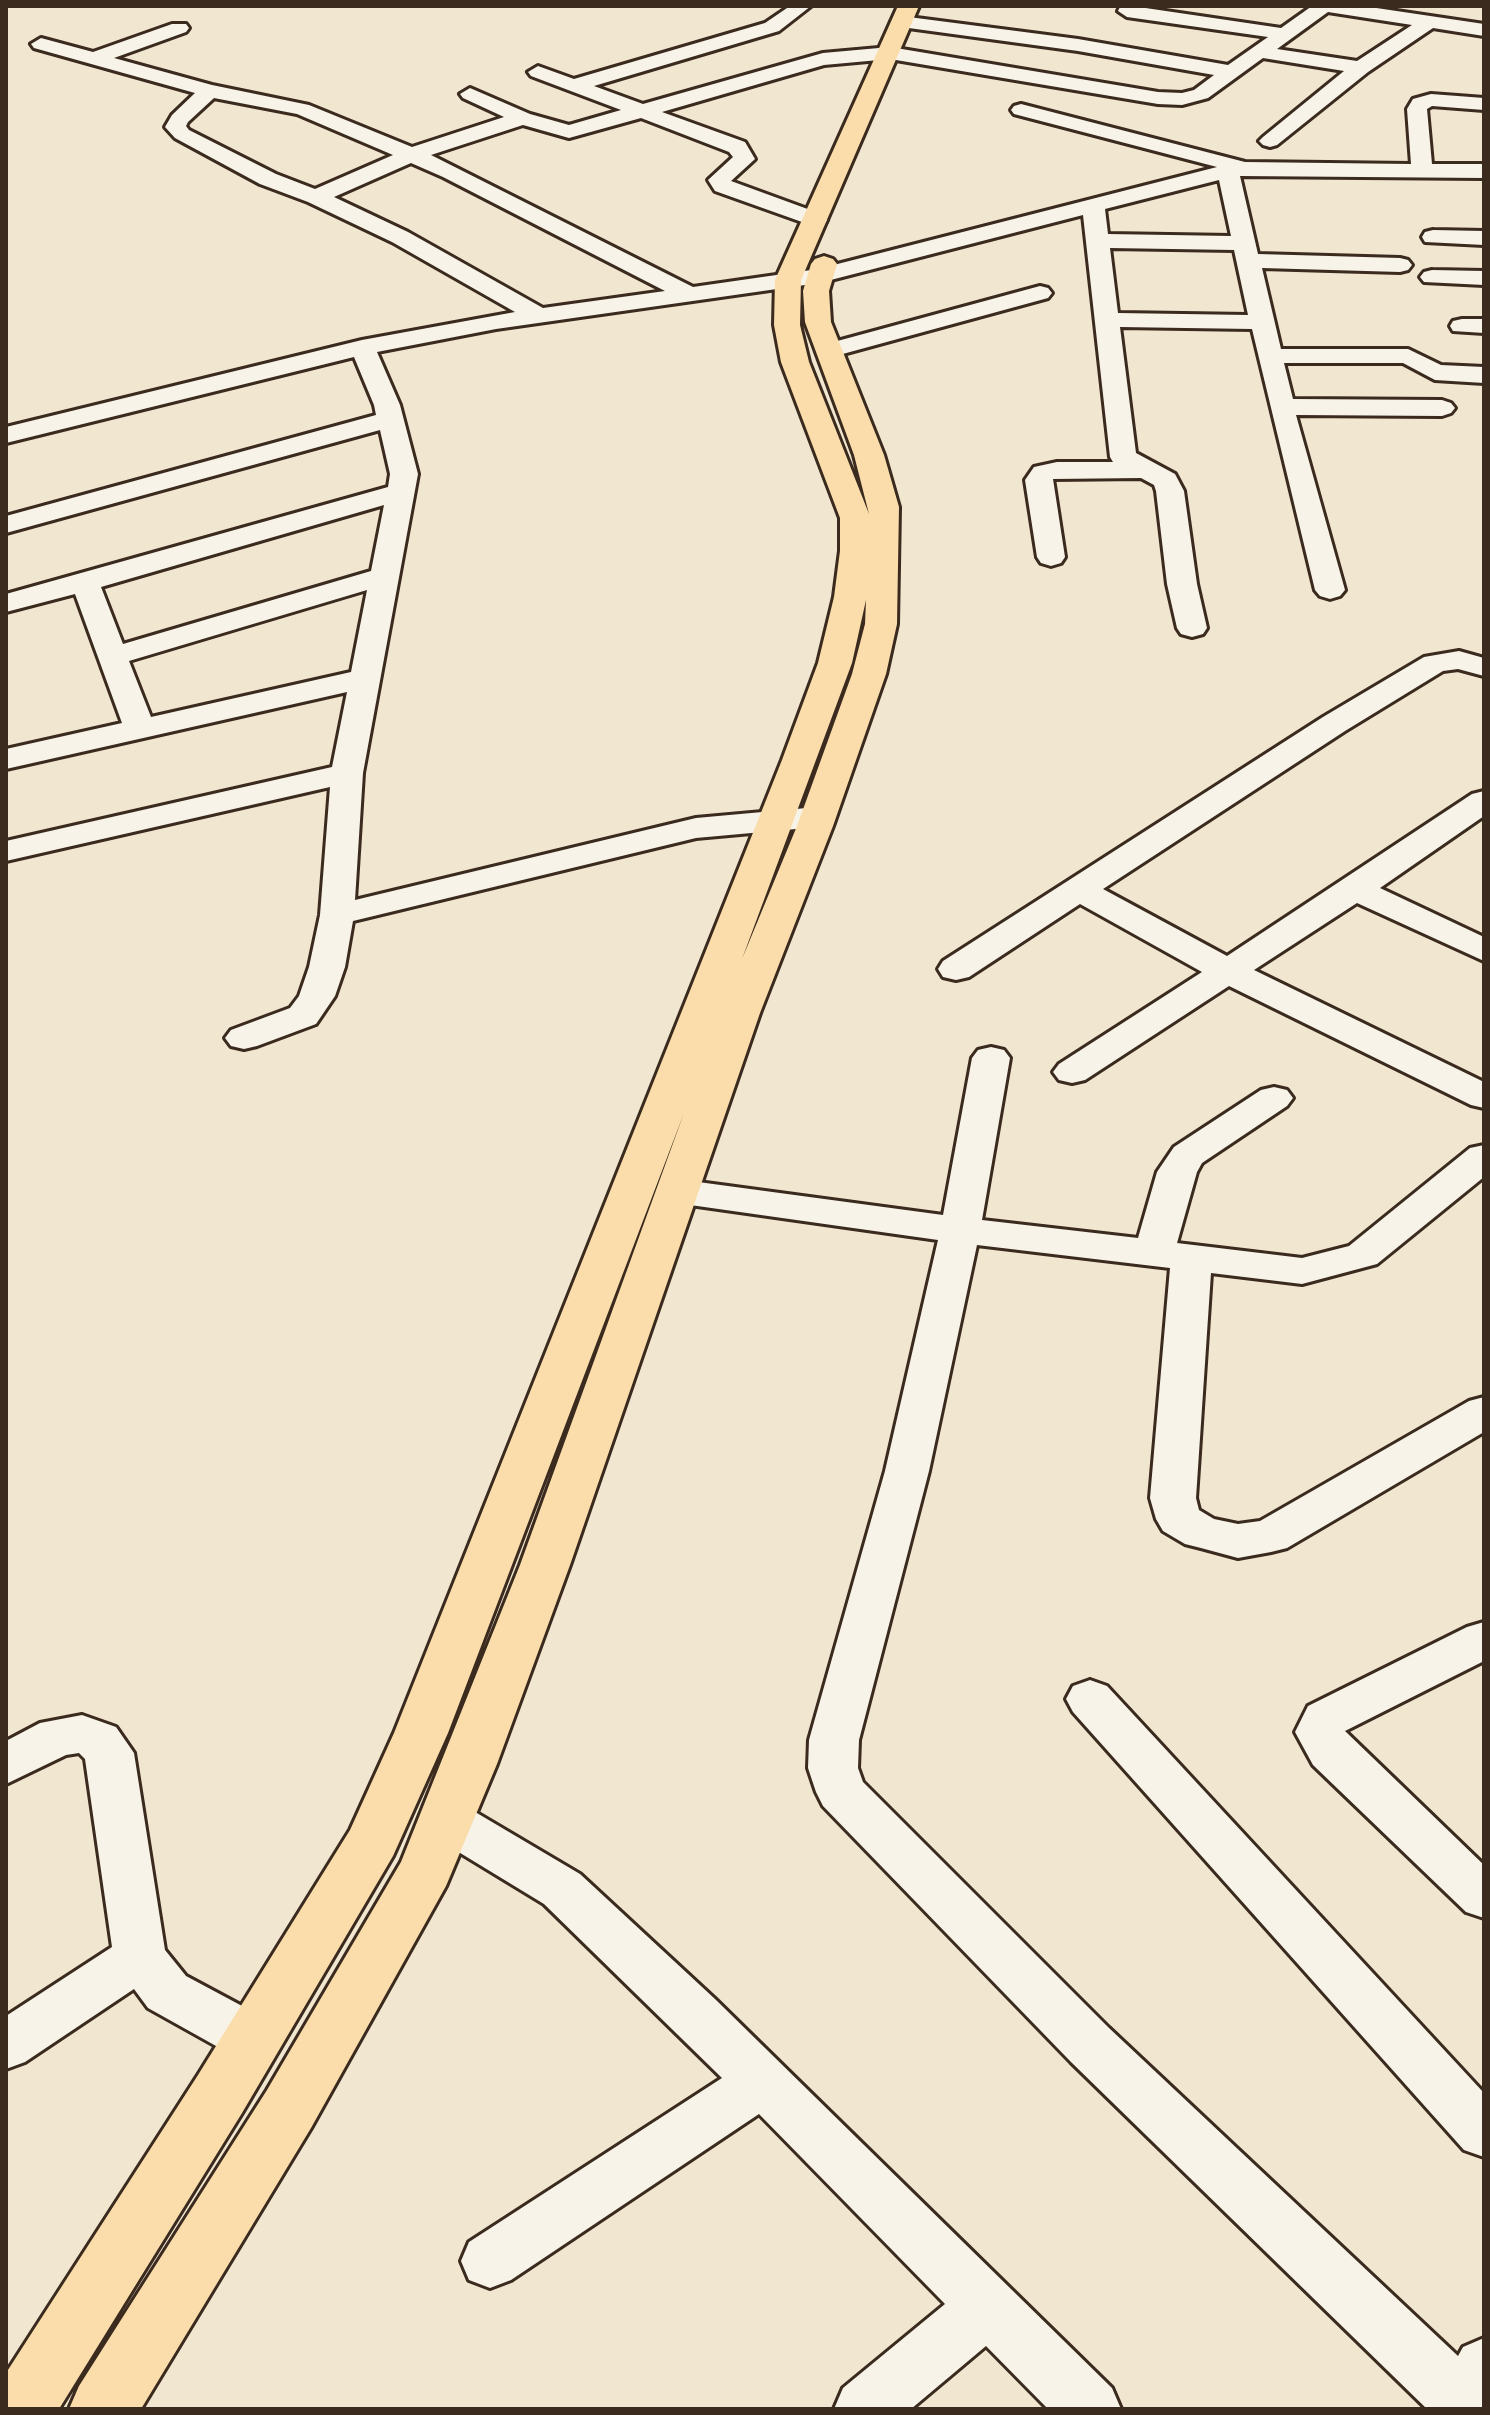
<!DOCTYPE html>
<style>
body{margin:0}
#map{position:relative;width:1490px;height:2415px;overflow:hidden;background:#f1e6d0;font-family:"Patrick Hand",sans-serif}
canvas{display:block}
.frame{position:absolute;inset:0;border:8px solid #3b2a1e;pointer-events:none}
</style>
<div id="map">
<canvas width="1490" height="2415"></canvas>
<div class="frame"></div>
</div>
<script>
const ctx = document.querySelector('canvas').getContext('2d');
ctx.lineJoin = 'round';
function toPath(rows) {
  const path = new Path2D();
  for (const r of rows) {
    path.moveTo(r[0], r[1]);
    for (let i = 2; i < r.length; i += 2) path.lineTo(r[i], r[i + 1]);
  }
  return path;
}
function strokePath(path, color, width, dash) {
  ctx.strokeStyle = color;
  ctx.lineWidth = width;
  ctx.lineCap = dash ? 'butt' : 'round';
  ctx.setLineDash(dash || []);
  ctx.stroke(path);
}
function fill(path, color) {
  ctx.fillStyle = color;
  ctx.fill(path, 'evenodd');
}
const minor = toPath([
 [790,6,811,6,779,31,594,86,643,104,823,53,890,47,1158,92,1182,93,1194,90,1214,75,1078,51,894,26,891,22,901,16,1078,39,1228,65,1268,37,1127,17,1118,11,1120,7,1132,6,1281,28,1312,6,1363,6,1484,24,1484,36,1433,28,1368,72,1277,145,1270,147,1263,145,1259,141,1263,137,1344,71,1263,58,1208,98,1182,105,1158,104,890,59,824,65,662,112,745,142,755,159,731,181,824,215,827,220,824,225,816,227,715,191,708,180,733,157,729,152,641,118,569,138,523,125,431,155,693,287,818,269,1217,167,1014,114,1011,110,1014,106,1021,104,1245,162,1411,164,1407,109,1413,99,1431,94,1484,98,1484,110,1432,106,1427,109,1432,164,1484,164,1484,178,1240,176,1258,254,1400,258,1408,260,1412,265,1408,270,1400,272,1262,268,1281,349,1408,349,1441,365,1484,367,1484,383,1435,380,1403,363,1284,363,1293,399,1442,400,1451,403,1455,408,1451,413,1442,416,1296,415,1345,590,1340,596,1330,599,1320,596,1315,590,1252,329,1120,327,1136,453,1175,474,1184,491,1197,584,1207,628,1203,634,1192,637,1181,634,1177,628,1167,584,1156,491,1154,485,1141,478,1053,479,1065,557,1061,563,1051,566,1041,563,1037,557,1025,480,1034,467,1057,462,1113,462,1110,457,1083,215,819,283,496,329,377,352,400,405,418,474,363,773,355,900,696,818,818,807,830,810,835,817,830,824,818,827,696,838,353,921,345,967,335,996,316,1024,257,1046,244,1049,231,1046,225,1038,231,1030,290,1008,299,996,309,967,320,915,330,787,6,861,6,841,332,767,347,692,6,769,6,749,122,723,75,594,6,612,6,594,388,487,390,474,380,430,6,533,6,516,376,415,374,405,354,357,6,443,6,427,362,340,515,312,392,242,308,202,260,184,175,138,165,127,172,115,195,93,34,48,31,44,41,38,93,52,172,24,186,24,189,28,186,32,114,58,212,85,309,105,412,147,504,117,463,98,460,94,470,88,530,114,569,125,621,110,531,76,528,72,538,66,574,79,765,23,790,6],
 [1328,12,1412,25,1357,61,1277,49,1328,12],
 [214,98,297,114,393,155,315,189,276,174,189,130,186,126,188,122,214,98],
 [411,163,443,177,665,291,543,308,408,232,334,197,411,163],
 [1219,180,1231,236,1108,234,1105,209,1219,180],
 [1110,248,1234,250,1248,315,1118,313,1110,248],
 [384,505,371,571,123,644,101,587,384,505],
 [367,590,351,672,151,717,129,661,367,590],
 [1433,230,1484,231,1484,245,1425,242,1422,237,1425,232,1433,230],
 [1432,270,1484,271,1484,285,1424,282,1420,277,1424,272,1432,270],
 [1040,286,1048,288,1052,293,1048,298,828,358,819,356,816,351,819,346,1040,286],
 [1462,319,1484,319,1484,333,1453,331,1450,326,1453,321,1462,319],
 [1459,651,1484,658,1484,676,1458,669,1443,671,1345,731,1103,889,1227,956,1472,794,1484,791,1484,816,1380,888,1484,937,1484,961,1357,903,1254,970,1484,1082,1484,1108,1471,1105,1229,986,1085,1080,1072,1083,1059,1080,1053,1072,1059,1064,1202,972,1080,904,969,977,956,980,943,977,938,969,943,961,1323,717,1424,657,1459,651],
 [991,1047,1004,1050,1010,1058,982,1220,1138,1238,1157,1172,1174,1147,1261,1090,1274,1087,1287,1090,1293,1098,1287,1106,1202,1163,1197,1172,1177,1243,1302,1258,1349,1246,1470,1148,1484,1145,1484,1177,1377,1264,1302,1284,1211,1273,1196,1498,1199,1510,1214,1519,1238,1524,1260,1521,1469,1401,1484,1397,1484,1432,1287,1548,1271,1552,1238,1558,1201,1548,1185,1544,1163,1531,1156,1519,1150,1498,1170,1268,977,1245,929,1471,859,1740,858,1768,863,1782,1109,2028,1458,2356,1463,2347,1484,2338,1484,2409,1427,2409,1071,2062,823,1806,816,1792,808,1768,809,1740,885,1471,938,1240,676,1203,662,1200,656,1191,662,1182,676,1179,943,1215,972,1058,978,1050,991,1047],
 [1484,1622,1484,1661,1345,1731,1484,1865,1484,1918,1466,1912,1313,1765,1295,1732,1308,1706,1467,1627,1484,1622],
 [1090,1680,1107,1686,1484,2093,1484,2157,1464,2150,1073,1712,1066,1699,1073,1686,1090,1680],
 [82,1715,116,1727,134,1753,165,1950,186,1976,272,2022,280,2039,272,2056,253,2062,234,2056,148,2008,134,1989,25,2062,6,2069,6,2016,112,1947,85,1759,79,1753,66,1755,6,1784,6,1741,40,1723,82,1715],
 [447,1800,465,1806,580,1874,715,1999,1112,2388,1121,2409,1048,2409,986,2346,911,2409,834,2409,843,2388,945,2304,759,2114,511,2280,490,2288,469,2280,461,2261,469,2242,722,2078,544,1904,429,1834,422,1820,429,1806,447,1800]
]);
const major = toPath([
 [898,6,919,6,801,280,800,325,809,362,869,514,854,455,805,322,803,291,811,264,815,259,824,256,833,259,837,264,829,291,831,322,884,455,899,507,897,624,886,674,833,826,760,1013,570,1565,497,1764,446,1886,311,2128,141,2409,69,2409,79,2386,267,2090,401,1862,520,1565,684,1113,448,1733,393,1856,242,2113,59,2409,6,2409,6,2373,198,2075,350,1830,394,1733,782,760,818,663,834,597,840,551,840,518,781,362,774,325,775,280,898,6],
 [866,600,865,624,852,674,797,826,742,959,852,663,866,600]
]);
strokePath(minor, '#3b2a1e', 6);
strokePath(major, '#3b2a1e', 6);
fill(minor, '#f7f3e8');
fill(major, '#faddab');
</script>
